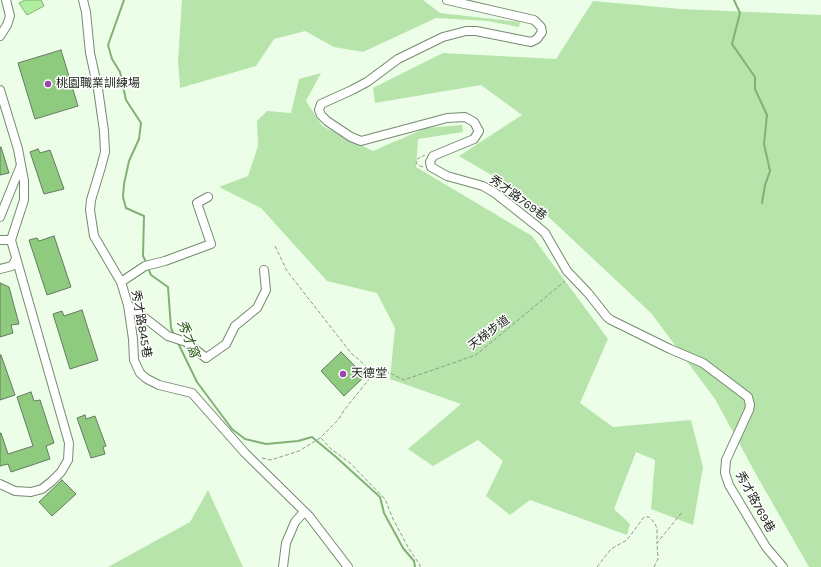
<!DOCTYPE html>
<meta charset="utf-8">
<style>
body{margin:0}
canvas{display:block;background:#ecfee8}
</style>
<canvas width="821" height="567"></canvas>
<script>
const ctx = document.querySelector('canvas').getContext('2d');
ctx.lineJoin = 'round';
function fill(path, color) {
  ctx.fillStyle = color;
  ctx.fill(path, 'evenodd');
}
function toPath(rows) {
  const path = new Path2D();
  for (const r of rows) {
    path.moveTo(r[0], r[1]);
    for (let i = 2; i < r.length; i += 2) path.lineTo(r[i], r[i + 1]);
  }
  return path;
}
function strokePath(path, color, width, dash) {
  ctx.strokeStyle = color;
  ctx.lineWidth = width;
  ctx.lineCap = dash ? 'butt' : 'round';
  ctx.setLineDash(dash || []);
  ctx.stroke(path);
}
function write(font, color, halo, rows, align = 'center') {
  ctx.font = font + ' Karla,"Noto Sans TC",sans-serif';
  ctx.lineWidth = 3;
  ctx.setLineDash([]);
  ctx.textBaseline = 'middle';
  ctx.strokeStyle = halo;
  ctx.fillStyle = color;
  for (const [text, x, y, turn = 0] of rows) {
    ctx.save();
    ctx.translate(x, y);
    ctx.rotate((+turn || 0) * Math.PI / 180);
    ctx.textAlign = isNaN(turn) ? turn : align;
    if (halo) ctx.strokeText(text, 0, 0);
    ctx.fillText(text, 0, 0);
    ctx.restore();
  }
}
fill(toPath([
 [182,0,423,0,440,13,520,22,519,27,488,21,436,18,363,52,334,47,305,31,274,39,256,66,180,88,178,61],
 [593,1,681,9,821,15,821,567,809,567,757,476,715,399,651,313,524,194,459,156,522,115,481,85,375,103,373,88,443,53,556,59],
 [321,73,306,101,322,126,373,151,426,128,462,125,463,132,418,139,416,167,532,236,608,339,580,403,613,427,691,420,703,467,693,525,651,509,655,460,636,452,614,509,630,524,627,535,530,500,510,515,486,496,503,461,478,440,433,466,408,449,461,404,390,379,395,328,377,293,327,281,261,208,219,187,248,176,258,146,257,121,267,111,291,113,299,79],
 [208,490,243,567,108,567,190,522]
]), '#b6e4aa');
const water = toPath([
 [25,0,41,0,44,6,27,15,19,3,25,0]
]);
fill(water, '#b0eea0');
strokePath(water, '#83b077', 1);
strokePath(toPath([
 [124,0,108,45,112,59,120,72,126,100,141,123,139,139,129,161,124,184,123,197,126,208,144,216,143,256,147,264],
 [734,0,740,13,732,44,755,77,755,89,767,115,764,144,770,171,765,185,762,203],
 [148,268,151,275,168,287,171,328,174,335],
 [178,343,197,382,232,429,245,439,266,444,298,441,312,437,336,457,380,497,384,513,403,548,414,561,415,567]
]), '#83b077', 2);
const building = toPath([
 [61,50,78,106,35,119,18,63,61,50],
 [1,147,9,173,0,175,0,148,1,147],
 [38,149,40,153,50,150,64,189,44,194,30,152,38,149],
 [54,236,71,287,47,295,29,240,37,238,39,241,54,236],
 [0,283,9,287,19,324,11,325,13,333,0,337,0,283],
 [82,310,98,360,70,369,53,314,62,311,64,316,82,310],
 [341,352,365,376,344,396,321,371,341,352],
 [0,355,1,355,15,395,0,400,0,355],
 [31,392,34,401,40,400,54,443,46,446,50,459,11,472,8,464,0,466,0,433,1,433,8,454,33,446,17,397,31,392],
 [85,415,86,419,95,416,106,446,103,447,105,454,91,458,77,418,85,415],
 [62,480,76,494,52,516,39,502,62,480]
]);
fill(building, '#8ecb7f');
strokePath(building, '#667a61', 1);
const minor = toPath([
 [83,0,86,12,90,53,98,89,104,131,105,152,101,167,91,200,90,210,94,236,121,282,128,305,133,339,134,360,140,373,147,379,159,385,192,393,245,453,309,516,348,567],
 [447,0,534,20,541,27,542,32,537,39,531,42,476,31,466,31,443,37,398,59,367,82,352,90,321,104,319,110,321,115,327,121,351,137,361,141,447,118,465,117,474,122,479,131,474,139,433,156,430,162,431,167,447,176,483,186,495,193,538,227,545,233,567,271,588,293,607,317,611,320,670,349,703,363,748,397,750,405,749,410,726,460,725,473,729,485,766,547,783,567],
 [0,36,7,25,10,16,6,0],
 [0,90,18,149,24,181,24,200,11,240,69,443,68,460,61,472,52,481,42,489,31,492,15,491,0,484],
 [0,217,21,165],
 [0,240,11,240],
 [0,269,12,266,16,259],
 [121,282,145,266,165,261,211,244,197,203,208,197],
 [128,305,168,336,186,342,206,358,226,344,235,326,257,308,266,290,264,270],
 [283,567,286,543,295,522,304,512]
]);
strokePath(minor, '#768a71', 10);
strokePath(toPath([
 [423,167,420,166,416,163,417,159,425,155],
 [275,246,287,271,351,353,373,372],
 [321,438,330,448,350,463,385,499,393,519,409,549,420,565,420,567],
 [262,458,271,460,299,451,320,438,338,420,345,409,374,373,379,368,404,380,476,355,565,281],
 [597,567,611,549,627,540,644,517,649,517,654,522,657,528,657,543],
 [654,567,658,559,657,543,683,511]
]), '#8e9c8b', 1, [4, 2]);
strokePath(minor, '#fff', 8);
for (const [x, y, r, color] of [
 [48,84,4,"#9b44b0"],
 [343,374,4,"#9b44b0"]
]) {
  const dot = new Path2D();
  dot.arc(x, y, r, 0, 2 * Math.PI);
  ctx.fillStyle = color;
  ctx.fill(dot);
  strokePath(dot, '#fff', 1.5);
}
write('12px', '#192117', '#fff', [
 ["桃園職業訓練場",56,84],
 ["天德堂",351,374]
], 'left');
write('12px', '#192117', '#fff', [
 ["秀才路769巷",518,198,36],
 ["秀才路845巷",141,324,80],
 ["天梯步道",489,333,-37],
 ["秀才路769巷",755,502,61]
]);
write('italic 13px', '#225b0f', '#fff', [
 ["秀才窩",188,339,69]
]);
</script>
